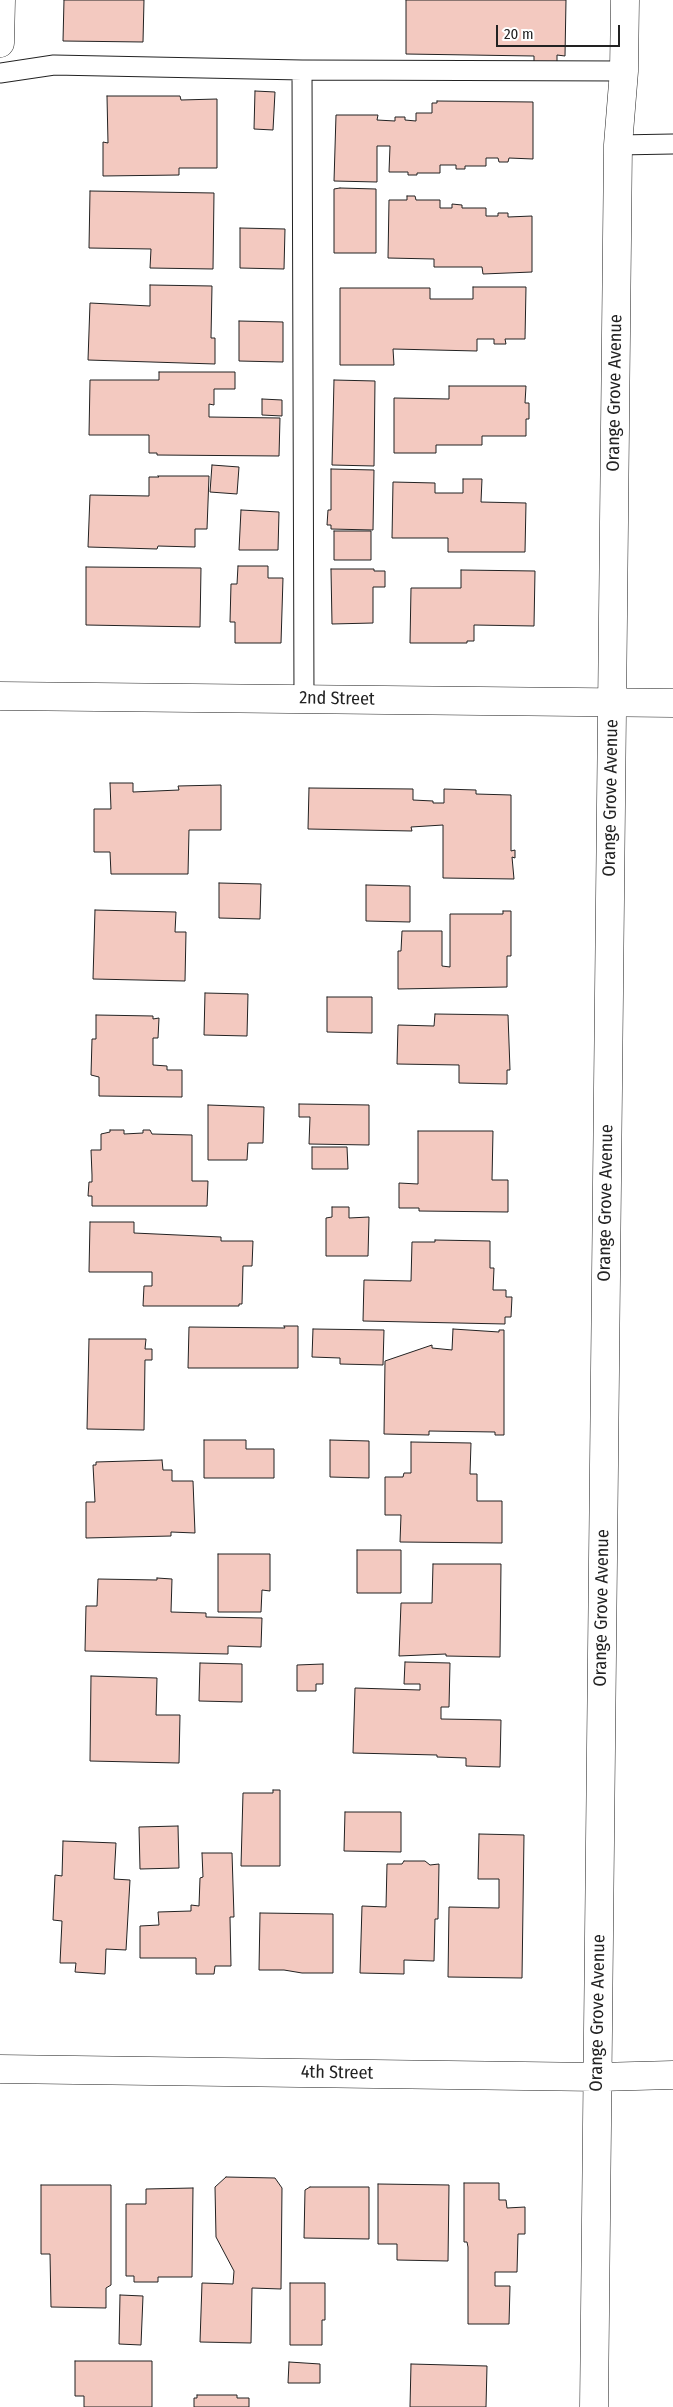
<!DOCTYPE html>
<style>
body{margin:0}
#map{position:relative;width:673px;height:2407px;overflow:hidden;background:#fff;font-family:"Fira Sans Condensed",sans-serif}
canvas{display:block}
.scale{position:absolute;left:496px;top:25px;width:124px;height:22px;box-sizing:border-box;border:2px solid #222;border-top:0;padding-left:6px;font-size:15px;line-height:18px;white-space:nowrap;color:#222;-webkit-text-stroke:4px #fff;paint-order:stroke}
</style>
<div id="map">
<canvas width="673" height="2407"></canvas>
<div class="scale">20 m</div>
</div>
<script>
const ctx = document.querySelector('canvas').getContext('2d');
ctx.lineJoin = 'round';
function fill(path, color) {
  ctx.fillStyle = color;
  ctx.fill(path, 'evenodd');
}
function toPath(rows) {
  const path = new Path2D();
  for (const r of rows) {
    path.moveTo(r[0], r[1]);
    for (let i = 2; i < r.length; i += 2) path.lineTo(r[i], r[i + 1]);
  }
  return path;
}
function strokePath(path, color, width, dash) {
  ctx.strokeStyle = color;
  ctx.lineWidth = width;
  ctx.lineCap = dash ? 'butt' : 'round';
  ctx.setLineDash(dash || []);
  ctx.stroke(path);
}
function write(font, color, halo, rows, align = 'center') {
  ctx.font = font + ' "Fira Sans Condensed",sans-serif';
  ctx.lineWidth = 4;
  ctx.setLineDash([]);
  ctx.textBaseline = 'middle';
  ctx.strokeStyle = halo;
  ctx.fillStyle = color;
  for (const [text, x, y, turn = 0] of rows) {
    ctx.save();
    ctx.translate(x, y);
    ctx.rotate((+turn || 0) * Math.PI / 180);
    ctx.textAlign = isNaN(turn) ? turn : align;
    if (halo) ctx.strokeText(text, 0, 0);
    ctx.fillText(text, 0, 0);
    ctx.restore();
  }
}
const building = toPath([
 [64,0,144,0,143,42,63,41,64,0],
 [406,0,566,0,565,56,557,55,557,65,534,65,534,56,406,54,406,0],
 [255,91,275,92,273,130,254,129,255,91],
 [107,96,180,96,181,100,217,99,217,168,179,168,179,175,103,176,103,142,108,143,107,96],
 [437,101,533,102,533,159,509,158,508,162,499,162,498,158,486,158,486,166,465,166,465,169,456,169,456,165,440,165,440,173,417,173,417,175,408,175,408,172,389,172,390,146,377,146,377,182,334,181,336,115,378,115,377,120,395,121,395,117,405,117,405,120,416,121,416,113,432,113,432,103,437,103,437,101],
 [340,188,376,189,376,253,334,253,334,189,340,188],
 [90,191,214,193,213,269,150,268,151,249,89,248,90,191],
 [407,196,415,196,416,200,440,200,440,208,452,208,452,204,462,205,462,208,486,208,486,216,498,216,498,213,508,213,508,217,532,216,532,272,483,274,482,267,434,267,434,259,388,258,389,200,407,200,407,196],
 [240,228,285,229,284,269,240,268,240,228],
 [150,285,212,286,211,338,215,338,215,364,88,360,90,303,150,306,150,285],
 [473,287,526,287,525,339,505,339,506,344,494,344,494,339,477,339,477,351,393,349,394,365,340,365,340,288,430,288,430,299,473,299,473,287],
 [239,321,283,322,283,362,239,361,239,321],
 [159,372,235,372,235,389,214,389,214,405,209,404,209,417,280,418,279,456,157,455,157,453,149,453,149,435,89,435,90,380,159,380,159,372],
 [334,380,375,381,374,466,332,465,334,380],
 [449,386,526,386,525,403,529,403,529,419,526,419,526,436,482,436,482,445,436,445,436,453,394,453,394,398,449,399,449,386],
 [262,399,282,400,282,416,262,415,262,399],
 [212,465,239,467,237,494,210,492,212,465],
 [331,469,374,470,373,530,331,529,331,525,327,525,328,510,331,510,331,469],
 [158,476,209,476,207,529,195,529,195,547,158,546,157,549,88,547,90,495,149,496,149,477,159,477,158,476],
 [463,479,482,479,481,502,526,503,525,552,448,552,448,538,392,538,393,482,435,483,435,493,463,493,463,479],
 [241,510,279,512,278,550,239,550,241,510],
 [334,531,371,531,371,560,334,560,334,531],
 [238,566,268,566,268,578,283,578,281,643,235,643,235,622,230,622,231,584,237,584,238,566],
 [86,567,201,568,200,627,86,625,86,567],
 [331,569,374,569,374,571,385,571,385,587,373,587,373,623,332,624,331,569],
 [461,570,535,571,534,626,474,625,474,641,467,641,467,643,410,643,411,588,461,588,461,570],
 [110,783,133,783,133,792,179,790,178,786,221,785,221,830,189,830,188,874,111,874,110,852,94,852,94,809,111,809,110,783],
 [309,788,413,789,413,800,433,801,433,803,444,803,444,789,476,790,476,794,511,795,511,851,515,850,515,858,512,857,514,879,443,878,443,825,411,827,412,831,308,829,309,788],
 [219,883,261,884,260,919,219,918,219,883],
 [366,885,410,886,410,922,366,921,366,885],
 [95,910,176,912,175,932,186,932,185,981,93,979,95,910],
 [503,911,511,911,511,956,507,956,507,987,398,989,398,951,401,951,402,931,442,931,442,966,450,967,450,914,503,914,503,911],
 [205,993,248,994,247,1036,204,1035,205,993],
 [327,997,372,997,372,1033,327,1032,327,997],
 [435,1014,508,1015,510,1070,507,1070,507,1084,459,1083,459,1065,397,1064,398,1025,434,1026,435,1014],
 [96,1015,153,1016,153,1019,159,1018,158,1038,153,1038,153,1065,167,1066,167,1070,182,1070,182,1097,99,1096,99,1077,91,1075,92,1039,96,1039,96,1015],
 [299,1104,369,1105,369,1145,309,1144,310,1117,299,1117,299,1104],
 [208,1105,264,1107,263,1143,248,1143,247,1160,208,1160,208,1105],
 [110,1130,124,1130,124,1134,143,1133,143,1130,150,1130,152,1134,192,1135,192,1181,208,1181,207,1206,92,1206,92,1196,88,1196,89,1182,92,1182,92,1175,91,1150,101,1150,101,1134,110,1132,110,1130],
 [418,1131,493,1131,492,1180,508,1180,508,1212,419,1211,419,1208,399,1208,399,1183,418,1184,418,1131],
 [312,1147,347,1147,348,1169,312,1169,312,1147],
 [332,1207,349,1207,349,1218,369,1217,368,1256,326,1256,326,1218,332,1217,332,1207],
 [90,1222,134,1222,134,1233,221,1237,221,1241,253,1241,252,1266,243,1266,242,1304,239,1304,239,1306,143,1306,144,1286,152,1286,152,1272,89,1272,90,1222],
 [435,1240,490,1241,490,1268,494,1268,493,1290,506,1290,506,1297,512,1297,511,1317,505,1317,505,1324,363,1321,364,1280,411,1281,412,1242,435,1242,435,1240],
 [284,1326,298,1326,298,1368,188,1368,189,1327,285,1328,284,1326],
 [313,1329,384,1330,383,1365,340,1364,340,1358,312,1357,313,1329],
 [453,1329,499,1332,499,1330,504,1330,504,1435,495,1435,495,1432,429,1431,429,1435,384,1434,385,1361,432,1345,432,1348,452,1350,453,1329],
 [89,1339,146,1339,145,1349,152,1349,152,1360,145,1360,144,1430,87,1429,89,1339],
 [204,1440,246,1440,246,1449,274,1449,274,1478,204,1478,204,1440],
 [330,1440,369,1441,369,1478,330,1477,330,1440],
 [411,1442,471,1443,470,1474,477,1474,477,1501,502,1501,502,1543,400,1542,401,1515,385,1515,385,1477,403,1477,404,1473,411,1473,411,1442],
 [162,1460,163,1470,172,1470,172,1481,193,1481,195,1533,171,1532,171,1536,86,1538,86,1502,95,1502,93,1465,96,1465,96,1462,162,1460],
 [357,1550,401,1550,401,1593,357,1593,357,1550],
 [218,1554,270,1554,270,1591,262,1590,261,1612,218,1612,218,1554],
 [433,1564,501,1564,500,1657,446,1656,446,1654,399,1656,401,1603,432,1603,433,1564],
 [157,1578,172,1579,171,1612,206,1613,206,1617,262,1618,261,1647,228,1646,228,1654,85,1651,86,1606,97,1606,98,1579,157,1580,157,1578],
 [405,1662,450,1663,449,1707,441,1707,441,1719,501,1720,500,1767,466,1766,466,1758,437,1757,437,1755,353,1753,355,1688,420,1690,420,1684,404,1684,405,1662],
 [200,1663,242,1664,242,1702,199,1701,200,1663],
 [323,1664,323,1684,316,1684,316,1691,297,1691,297,1665,323,1664],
 [91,1676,157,1678,156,1715,180,1715,179,1763,90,1761,91,1676],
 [273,1790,280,1790,280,1866,241,1866,243,1793,273,1793,273,1790],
 [345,1812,401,1812,401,1852,344,1851,345,1812],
 [178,1826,179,1868,140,1869,139,1827,178,1826],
 [479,1834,524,1835,522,1978,448,1977,449,1907,499,1908,499,1879,478,1879,479,1834],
 [63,1841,116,1843,114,1879,130,1880,126,1950,106,1949,105,1974,75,1972,76,1963,60,1963,62,1921,53,1920,55,1875,62,1876,63,1841],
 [202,1853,232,1853,234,1917,230,1917,231,1966,215,1966,214,1974,196,1974,196,1958,140,1958,140,1926,159,1925,158,1912,191,1911,191,1905,199,1906,200,1878,203,1877,202,1853],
 [404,1861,425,1861,430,1865,439,1864,438,1919,435,1919,434,1961,404,1960,404,1974,360,1973,362,1906,386,1907,387,1864,402,1864,404,1861],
 [260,1913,333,1914,333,1973,302,1973,284,1970,259,1970,260,1913],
 [226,2177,275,2178,282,2188,281,2289,252,2288,251,2343,200,2342,202,2283,233,2284,234,2271,216,2237,215,2187,226,2177],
 [464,2183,499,2183,499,2200,506,2200,507,2208,525,2207,525,2234,518,2234,517,2272,495,2272,495,2286,510,2286,509,2324,468,2324,468,2247,467,2242,464,2242,464,2183],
 [378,2184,449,2185,448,2261,397,2260,397,2244,378,2244,378,2184],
 [41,2185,111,2185,111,2285,106,2288,106,2308,51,2307,50,2254,41,2254,41,2185],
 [310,2187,369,2187,369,2239,304,2238,305,2190,310,2187],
 [193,2188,192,2277,158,2277,158,2282,134,2282,134,2276,126,2276,126,2204,146,2204,146,2189,193,2188],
 [290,2283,325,2283,325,2320,322,2320,322,2345,290,2345,290,2283],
 [120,2295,143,2296,141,2345,119,2344,120,2295],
 [75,2361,152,2361,152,2407,84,2407,84,2396,75,2396,75,2361],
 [289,2362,320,2364,320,2383,288,2383,289,2362],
 [411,2364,487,2366,486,2407,410,2407,411,2364],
 [197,2395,237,2395,237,2398,249,2398,249,2407,194,2407,194,2398,197,2398,197,2395]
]);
fill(building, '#f3c9c0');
strokePath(building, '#222', 1);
const lane = toPath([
 [302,70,304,699],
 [0,73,54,65,302,70,624,71],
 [618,145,673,144]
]);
const street = toPath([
 [0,43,1,0],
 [0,696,673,703]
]);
const secondary = toPath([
 [0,2069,598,2077,673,2075],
 [594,2407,618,145,624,71,625,0]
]);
strokePath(lane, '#222', 21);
strokePath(street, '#222', 29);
strokePath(secondary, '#222', 29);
strokePath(lane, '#fff', 19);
strokePath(street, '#fff', 28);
strokePath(secondary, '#fff', 28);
write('18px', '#222', '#fff', [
 ["Orange Grove Avenue",615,393,-89],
 ["2nd Street",337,699,1],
 ["Orange Grove Avenue",611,798,-89],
 ["Orange Grove Avenue",606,1203,-89],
 ["Orange Grove Avenue",602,1608,-89],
 ["Orange Grove Avenue",598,2013,-89],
 ["4th Street",337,2073,1]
]);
</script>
